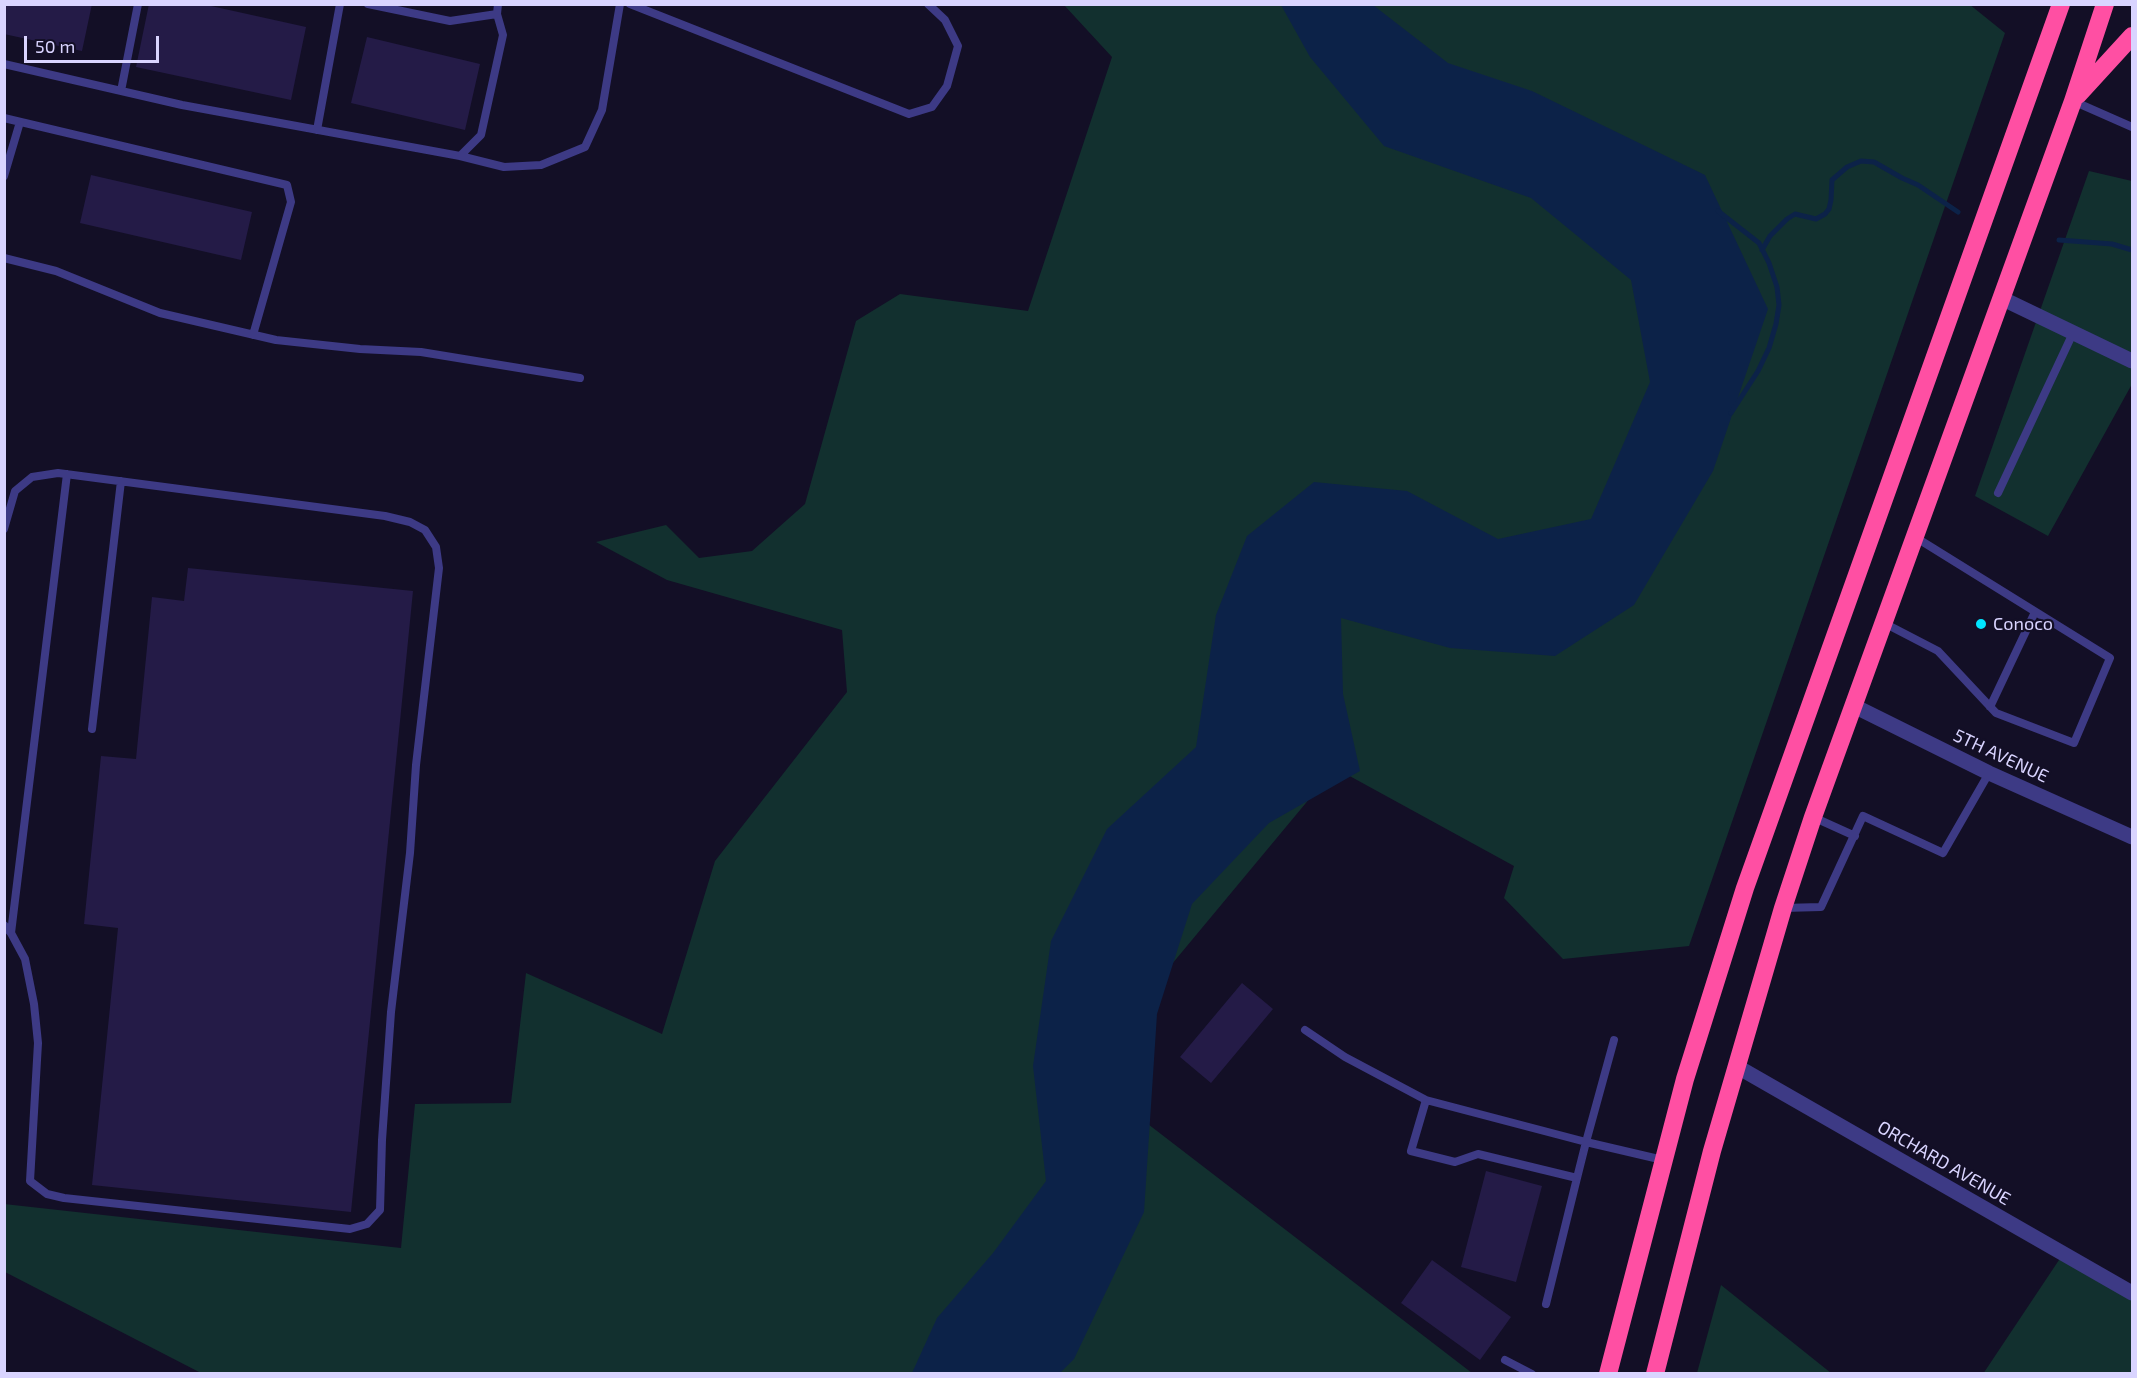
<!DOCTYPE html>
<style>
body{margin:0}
#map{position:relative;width:2137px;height:1378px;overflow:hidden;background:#130f26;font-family:"Exo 2",sans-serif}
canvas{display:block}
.frame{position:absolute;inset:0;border:6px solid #d9d4ff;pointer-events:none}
.scale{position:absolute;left:24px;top:36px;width:135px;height:27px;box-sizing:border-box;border:3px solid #d9d4ff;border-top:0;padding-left:8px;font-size:18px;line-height:21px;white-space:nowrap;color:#d9d4ff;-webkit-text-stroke:4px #130f26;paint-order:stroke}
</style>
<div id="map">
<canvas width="2137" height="1378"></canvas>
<div class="frame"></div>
<div class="scale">50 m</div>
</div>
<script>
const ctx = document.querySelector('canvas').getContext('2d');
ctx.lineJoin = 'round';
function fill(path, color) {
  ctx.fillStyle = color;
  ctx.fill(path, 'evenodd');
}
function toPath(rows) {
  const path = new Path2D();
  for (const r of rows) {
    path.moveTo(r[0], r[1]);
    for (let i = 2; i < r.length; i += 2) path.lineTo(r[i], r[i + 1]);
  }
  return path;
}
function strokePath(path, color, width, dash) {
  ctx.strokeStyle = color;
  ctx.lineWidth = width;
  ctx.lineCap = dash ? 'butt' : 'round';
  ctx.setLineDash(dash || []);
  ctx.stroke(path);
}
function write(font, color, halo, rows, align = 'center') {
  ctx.font = font + ' "Exo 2",sans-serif';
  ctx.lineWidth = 4.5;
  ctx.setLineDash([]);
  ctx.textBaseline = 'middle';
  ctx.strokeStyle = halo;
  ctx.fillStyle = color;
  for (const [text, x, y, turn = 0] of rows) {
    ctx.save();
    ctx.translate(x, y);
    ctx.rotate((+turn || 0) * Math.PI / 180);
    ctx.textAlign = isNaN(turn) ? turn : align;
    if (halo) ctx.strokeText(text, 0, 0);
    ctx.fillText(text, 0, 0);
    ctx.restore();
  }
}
fill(toPath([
 [1969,4,2005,33,1689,946,1563,959,1504,898,1514,866,1335,768,1167,970,1134,1047,1144,1121,1472,1373,201,1373,5,1272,4,1204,401,1248,415,1104,511,1103,526,973,662,1034,715,861,847,692,842,630,667,580,596,542,666,525,699,558,752,551,805,504,856,321,900,294,1028,311,1112,57,1064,5],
 [2089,171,2132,181,2132,384,2048,536,1975,496],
 [2061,1257,2132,1297,2132,1373,1983,1374],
 [1721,1285,1831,1373,1697,1373]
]), '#12302f');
fill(toPath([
 [1281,5,1373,5,1448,63,1532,91,1705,175,1768,309,1713,471,1634,605,1555,656,1450,648,1341,618,1343,694,1360,771,1269,823,1192,904,1157,1014,1144,1212,1074,1359,1060,1373,912,1373,937,1318,993,1253,1046,1181,1033,1066,1051,941,1107,829,1196,747,1216,615,1247,536,1314,482,1407,491,1498,539,1591,519,1650,382,1631,280,1531,198,1384,146,1310,57]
]), '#0c2248');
strokePath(toPath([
 [1718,211,1759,243,1769,263,1777,287,1779,305,1776,324,1769,348,1758,371,1731,413],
 [2059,240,2112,244,2132,250],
 [1762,250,1770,236,1787,219,1795,214,1816,219,1825,214,1829,209,1831,200,1832,180,1847,167,1861,161,1874,162,1902,178,1918,185,1958,212]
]), '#0c2248', 5);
fill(toPath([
 [4,4,92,4,82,51,4,34],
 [149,4,202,4,306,27,291,100,136,67],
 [367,37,480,64,465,130,351,103],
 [91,175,252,212,241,260,80,223],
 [188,568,413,591,351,1212,92,1185,118,928,84,924,101,756,136,759,152,597,184,601],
 [1242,983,1273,1009,1211,1083,1180,1057],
 [1486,1171,1542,1186,1516,1282,1461,1267],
 [1432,1260,1511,1317,1480,1360,1401,1303]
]), '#241b47');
strokePath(toPath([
 [368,4,450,21,497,14,498,4],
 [630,4,909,114,932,107,947,86,958,46,945,20,928,4],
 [4,64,182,105,460,156,481,135,503,35,497,14],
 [121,91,138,4],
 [2073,101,2132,127],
 [4,118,287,185,291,202,253,335],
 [317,130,340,4],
 [460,156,504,167,541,165,585,147,602,110,620,4],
 [4,176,20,122],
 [4,258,56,271,160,313,276,340,360,349,421,352,580,378],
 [1998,493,2073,333],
 [4,529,15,491,32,477,58,473,385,516,410,522,425,530,436,547,439,568,416,765,410,853,391,1012,382,1140,380,1210,367,1224,350,1229,64,1198,47,1194,30,1181,38,1043,34,1004,25,959,11,933,4,925],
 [1884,623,1938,651,1996,713,2074,743,2110,658,1915,537],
 [1990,707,2035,612],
 [92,729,121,481],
 [1813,817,1855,836],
 [1783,908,1821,907,1863,816,1943,853,1989,773],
 [11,933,67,474],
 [1305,1030,1345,1057,1426,1100],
 [1614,1040,1586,1142,1577,1178,1478,1154,1455,1162,1411,1151,1426,1100,1586,1142,1663,1160],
 [1546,1304,1577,1178],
 [1505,1360,1532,1374]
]), '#3d3a85', 8);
strokePath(toPath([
 [2001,298,2132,361],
 [1854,706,1989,773,2132,837],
 [1736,1066,2132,1293]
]), '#3d3a85', 15);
strokePath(toPath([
 [2078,95,2132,36],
 [1608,1374,1685,1079,1745,888,2061,4],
 [1655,1374,1712,1151,1783,908,1813,817,2073,101,2105,4]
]), '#ff4fa3', 18);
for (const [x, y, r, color] of [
 [1981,624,6,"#00e5ff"]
]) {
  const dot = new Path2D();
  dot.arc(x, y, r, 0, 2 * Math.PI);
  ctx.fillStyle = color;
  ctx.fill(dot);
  strokePath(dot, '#130f26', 2);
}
write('18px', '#d9d4ff', '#130f26', [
 ["Conoco",1993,624]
], 'left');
write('18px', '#d9d4ff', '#130f26', [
 ["5TH AVENUE",2001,756,25],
 ["ORCHARD AVENUE",1944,1163,30]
]);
</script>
